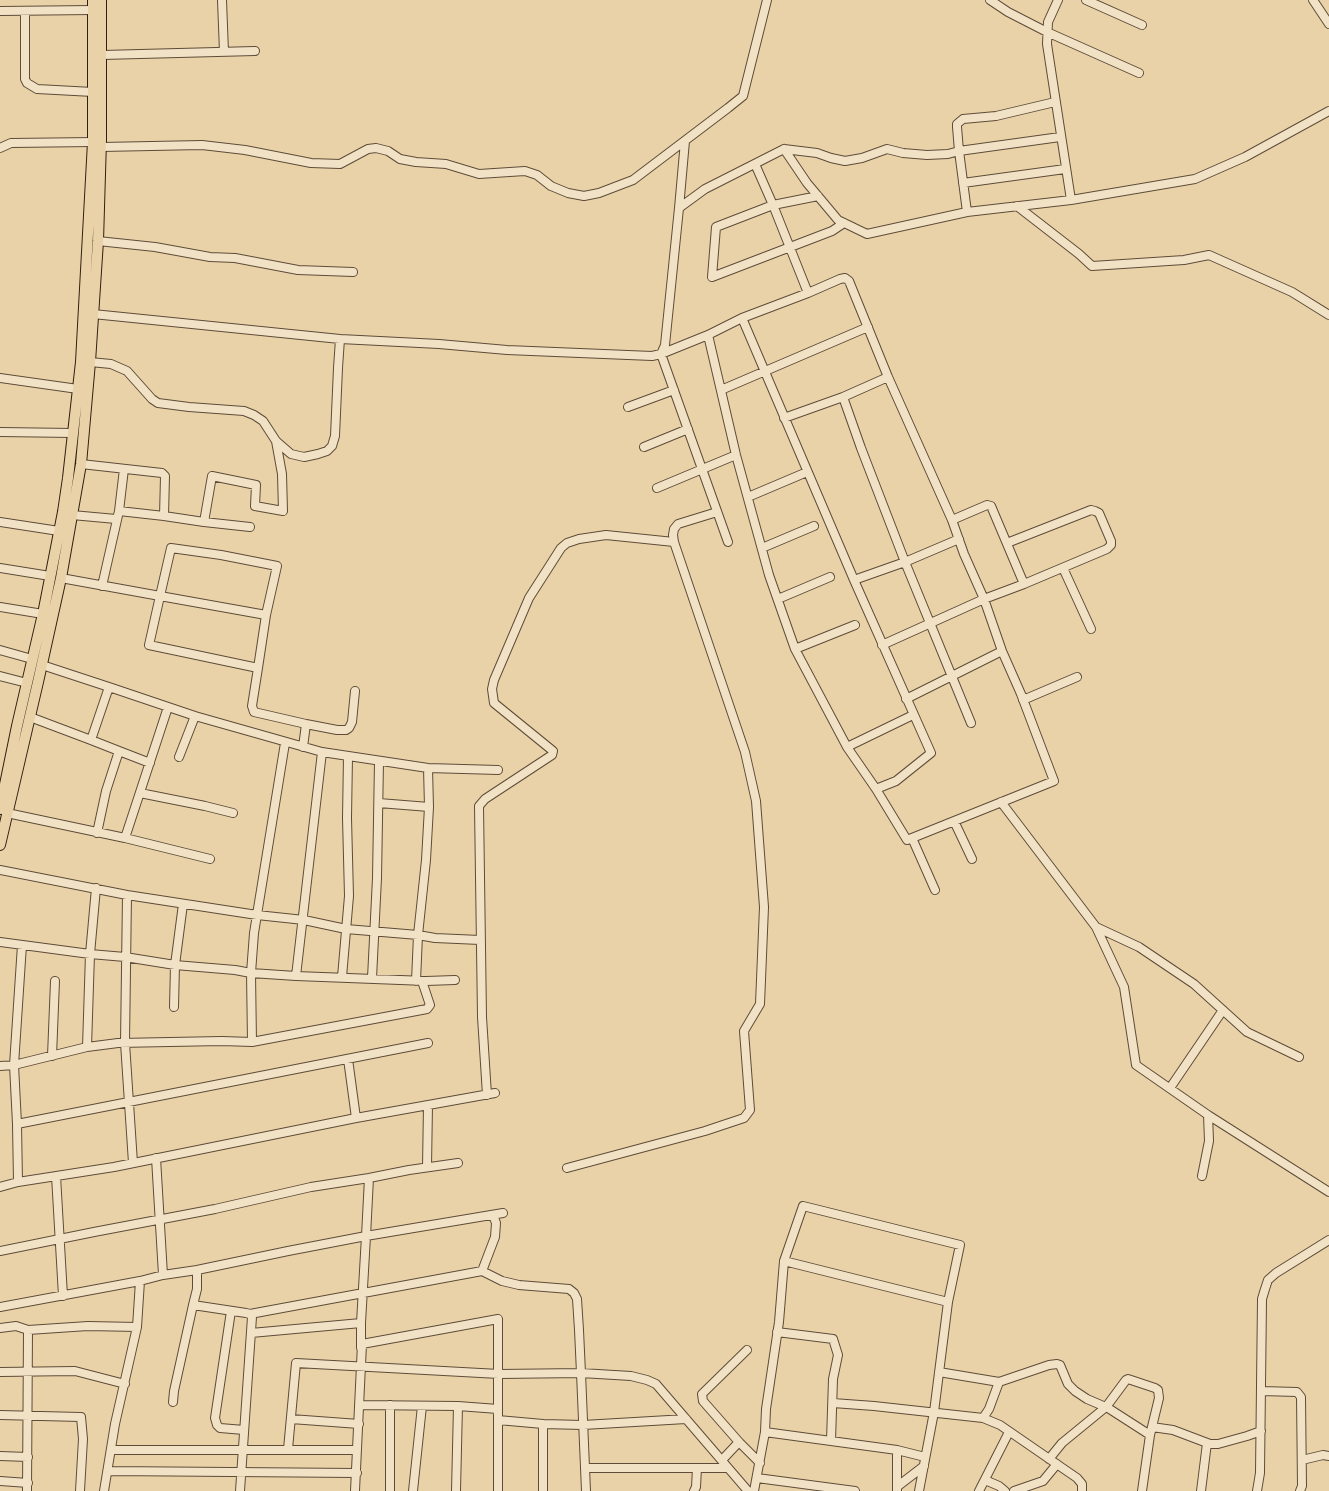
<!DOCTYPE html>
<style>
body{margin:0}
canvas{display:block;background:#ead2a8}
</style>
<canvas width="1329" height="1491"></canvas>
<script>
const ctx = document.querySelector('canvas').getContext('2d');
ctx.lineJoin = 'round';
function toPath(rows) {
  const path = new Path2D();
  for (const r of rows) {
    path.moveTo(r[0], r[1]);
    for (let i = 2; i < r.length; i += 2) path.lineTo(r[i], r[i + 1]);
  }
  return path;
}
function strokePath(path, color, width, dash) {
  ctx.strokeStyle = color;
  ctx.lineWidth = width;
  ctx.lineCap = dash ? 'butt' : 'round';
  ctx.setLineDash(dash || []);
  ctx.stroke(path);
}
const minor = toPath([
 [222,0,224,52],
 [990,0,1008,12,1047,32,1139,73],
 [1058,0,1048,22,1047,44,1071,200],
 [1086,0,1142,25],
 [1313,0,1329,24],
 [0,11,93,10],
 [25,11,25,79,27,83,37,89,93,92],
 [102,55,255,51],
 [101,147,202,145,245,150,311,163,340,164,368,149,376,148,388,151,400,159,416,162,446,164,479,174,525,171,537,175,551,186,568,193,584,196,599,193,633,180,728,108,743,96,767,0],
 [0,148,11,143,93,142],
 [784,149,817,153,831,158,845,161,862,158,887,149,903,153,927,155,948,154,959,151,957,127,957,124,963,119,996,116,1055,102],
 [755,164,773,205,808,293],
 [963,183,1065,169],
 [818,196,773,205,716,227,712,277,832,231,844,223],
 [1017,206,1079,254,1092,266,1184,260,1209,255,1292,292,1329,315],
 [679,208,685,141],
 [967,212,959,151,1060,137],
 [98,241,155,247,210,257,235,258,298,270,353,272],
 [93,314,340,339],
 [742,318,708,335,736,455,769,575,795,649,847,747,876,789,907,840,1054,781,1021,694,1002,651,984,599,964,554,952,520,888,377,849,281,845,278,840,279,808,293,742,318,854,580,931,753,896,781,876,789],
 [708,335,661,354,728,542],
 [90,362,111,364,127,371,152,399,158,403,189,407,244,411,254,415,263,421,276,441,291,454,304,457,318,454,327,451,332,446,335,436,338,368,340,339,439,344,507,350,652,356,661,354,665,345,679,208,705,189,784,149,807,183,838,220,867,234,967,212,1071,200,1195,179,1245,157,1329,111],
 [0,378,78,389],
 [721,390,868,327],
 [843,397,888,377],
 [628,407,674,390],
 [784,418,843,397,861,448,905,562,971,723],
 [0,432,73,433],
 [644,447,688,429],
 [81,464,162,473,165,476,164,516,119,511],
 [657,488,736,455],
 [748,497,807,472],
 [72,515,116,519],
 [164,516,204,522,212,476,256,485,255,506,283,511,282,474,276,441],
 [0,522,59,531],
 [204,522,250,527],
 [1007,543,1091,510,1095,511,1099,513,1111,541,1111,545,1107,549,1024,584],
 [762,548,814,526],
 [0,568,50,576],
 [1063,568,1091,629],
 [61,578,160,596,171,548,221,555,277,566,266,615],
 [854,580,905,562,959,539],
 [102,586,119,511,124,469],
 [778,599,830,577],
 [0,607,43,614],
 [882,645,984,599,1024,584,991,506,987,505,952,520],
 [795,649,855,625],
 [0,650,32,659],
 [42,665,109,687],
 [258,668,149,645,160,596,266,615,258,668,252,706,254,712,306,724,337,730,346,730,349,728,352,722,355,691],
 [0,676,27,683],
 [906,699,1002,651],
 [1023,700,1077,677],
 [30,717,91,740,109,687,195,716,322,752,428,768,498,770],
 [91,740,119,751,106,791,97,833],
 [303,747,306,724],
 [847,747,913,715],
 [119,751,150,763],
 [179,757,195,716],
 [140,793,205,806,233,813],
 [1001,802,1096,927,1124,987,1136,1065,1208,1115,1209,1141,1202,1176],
 [379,803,429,807],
 [7,813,125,838,168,707],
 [954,821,972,859],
 [125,838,210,859],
 [912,838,935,890],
 [0,870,127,895,257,915,304,920,346,929,418,935,435,938,480,940],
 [127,895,125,1043,133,1163],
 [1096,927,1139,947,1194,984,1247,1032,1299,1057],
 [0,942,90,954,125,957,175,965,235,970,251,973,296,976,426,981,455,980],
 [22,945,14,1065,87,1047,118,1043,222,1041,252,1042,427,1009,430,1005,422,981],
 [296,976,322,752],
 [342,977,349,896,347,818,348,756],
 [372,978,377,878,379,761],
 [416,981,418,935,426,860,429,807,428,768],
 [174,1007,175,965,183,904],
 [252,1042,251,973,254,933,285,743],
 [87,1047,90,954,96,888],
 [52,1056,55,981],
 [348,1059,356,1118],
 [0,1066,14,1065,17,1124,428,1043],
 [1170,1088,1223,1010],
 [487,1095,482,1017,479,806,485,799,552,755,553,751,494,703,492,689,494,680,529,598,561,548,567,543,579,539,606,535,674,542],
 [1208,1115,1329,1192],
 [17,1124,18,1182,114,1167,356,1118,495,1093],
 [156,1158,163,1275],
 [427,1167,428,1105],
 [567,1168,705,1131,744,1118,750,1110,744,1031,760,1004,764,907,756,801,745,752,674,542,673,535,674,529,678,524,717,512],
 [56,1176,63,1296],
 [369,1178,366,1236,503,1213],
 [0,1187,18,1182],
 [0,1251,94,1232,215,1209,311,1187,369,1178,409,1170,458,1163],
 [784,1261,948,1302],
 [197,1270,197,1289,193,1305,246,1313,250,1314,252,1317,240,1491],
 [482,1271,495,1237,496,1223,493,1215],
 [0,1307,140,1281,163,1275,197,1270,288,1251,366,1236,361,1323],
 [231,1311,215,1418,217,1425,220,1428,244,1430],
 [250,1314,482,1271,502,1281,519,1285,569,1289,574,1293,577,1299,579,1330,581,1373,631,1376,647,1380,656,1384,748,1491],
 [0,1328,16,1326,28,1330,27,1491],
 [28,1330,88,1326,137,1327],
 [251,1333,361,1323,361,1348],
 [0,1372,75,1371,125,1384],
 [939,1372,999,1382],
 [1261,1391,1297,1392,1301,1397,1302,1486,1300,1491],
 [173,1402,174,1391,193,1305],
 [833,1403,874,1406,983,1418,989,1409,999,1382,1049,1365,1057,1364,1060,1365,1068,1384,1075,1391,1087,1399,1108,1408,1150,1435,1142,1491],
 [359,1405,458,1406,498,1409,498,1491],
 [0,1415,81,1417,83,1439,80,1491],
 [983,1418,1000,1425,1077,1478,1082,1484,1082,1491],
 [291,1419,359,1424],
 [498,1420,543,1424,543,1491],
 [543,1424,583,1425,686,1419],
 [1152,1427,1173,1430,1210,1444,1218,1444,1247,1436,1261,1431],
 [765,1432,831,1441,833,1379,838,1355,833,1339,777,1332],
 [831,1441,897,1450,897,1491],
 [739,1442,760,1463],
 [288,1449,296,1363,499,1374,581,1373,586,1491],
 [112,1450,357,1450],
 [897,1450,925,1457],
 [0,1456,28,1457],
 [1049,1459,1062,1443,1106,1407,1126,1380,1128,1379,1155,1388,1158,1390,1159,1398,1150,1435],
 [722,1460,739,1442,703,1401,702,1394,747,1350],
 [1302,1460,1323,1455,1329,1456],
 [585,1468,728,1468],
 [108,1471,357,1473],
 [757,1478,855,1491],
 [985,1480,999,1486,1005,1491],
 [0,1481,28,1483],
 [898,1486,924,1466],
 [104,1491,115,1424,137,1327,140,1281],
 [355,1491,362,1344,498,1319,498,1409],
 [390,1491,390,1405],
 [413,1491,422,1406],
 [456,1491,458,1406],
 [694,1491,696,1487,697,1468],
 [754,1491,765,1432,766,1409,779,1322,784,1261,803,1206,960,1245,948,1302,934,1412,919,1491],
 [979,1491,1009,1432],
 [1014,1491,1043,1481,1057,1464],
 [1201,1491,1207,1443],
 [1257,1491,1260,1473,1262,1299,1265,1289,1268,1280,1276,1273,1329,1240]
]);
const major = toPath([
 [0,809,17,726,43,614,63,512,68,478,81,362,93,142,93,0],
 [0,845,38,682,61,578,81,464,90,362,98,241,101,140,101,0]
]);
strokePath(minor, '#5e4c38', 10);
strokePath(major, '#302013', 12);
strokePath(minor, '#f1e2c6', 8);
strokePath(major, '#ead2a8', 10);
</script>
